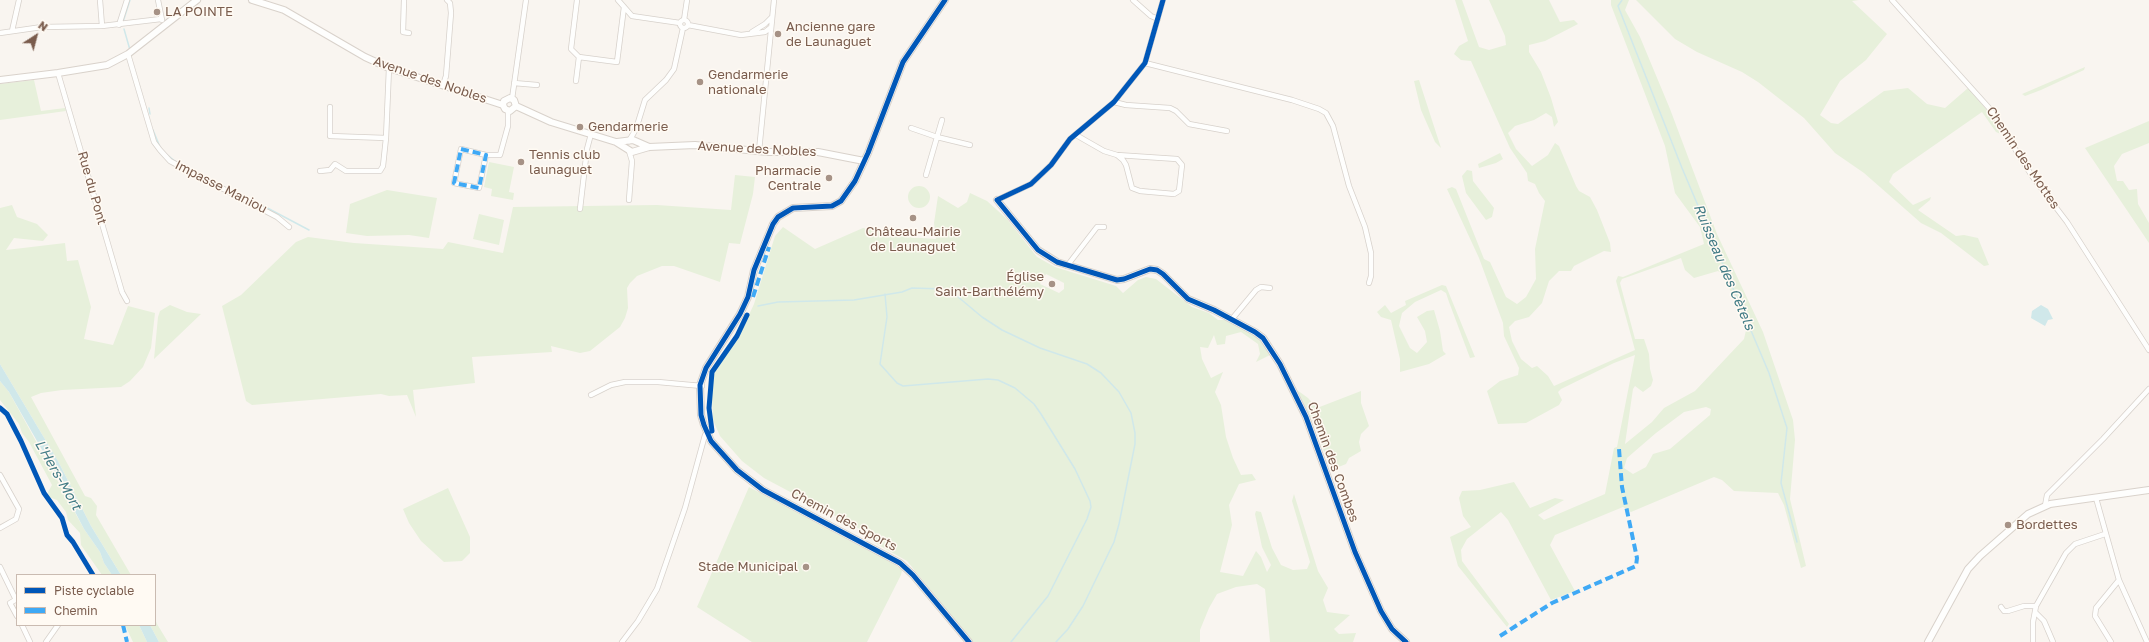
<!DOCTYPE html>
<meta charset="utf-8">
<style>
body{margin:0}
#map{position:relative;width:2149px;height:642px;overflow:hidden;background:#f9f5f0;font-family:"Golos Text",sans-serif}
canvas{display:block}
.legend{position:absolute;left:16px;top:574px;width:140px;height:52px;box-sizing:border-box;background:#fffaf3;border:1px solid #cabbb1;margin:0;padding:5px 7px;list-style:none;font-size:12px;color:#7a5c4d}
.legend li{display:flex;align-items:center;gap:8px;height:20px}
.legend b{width:20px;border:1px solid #cabbb1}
.north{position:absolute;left:16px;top:16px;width:40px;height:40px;-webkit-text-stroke:3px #fffaf3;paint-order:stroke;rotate:36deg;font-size:11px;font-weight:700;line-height:16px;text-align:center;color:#7a5c4d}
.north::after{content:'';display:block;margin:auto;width:14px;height:18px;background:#7a5c4d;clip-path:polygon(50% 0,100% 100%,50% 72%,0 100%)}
</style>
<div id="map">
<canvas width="2149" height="642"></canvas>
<ul class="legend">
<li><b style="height:5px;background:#0057b8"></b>Piste cyclable</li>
<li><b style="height:5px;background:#3fa9f5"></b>Chemin</li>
</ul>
<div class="north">N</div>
</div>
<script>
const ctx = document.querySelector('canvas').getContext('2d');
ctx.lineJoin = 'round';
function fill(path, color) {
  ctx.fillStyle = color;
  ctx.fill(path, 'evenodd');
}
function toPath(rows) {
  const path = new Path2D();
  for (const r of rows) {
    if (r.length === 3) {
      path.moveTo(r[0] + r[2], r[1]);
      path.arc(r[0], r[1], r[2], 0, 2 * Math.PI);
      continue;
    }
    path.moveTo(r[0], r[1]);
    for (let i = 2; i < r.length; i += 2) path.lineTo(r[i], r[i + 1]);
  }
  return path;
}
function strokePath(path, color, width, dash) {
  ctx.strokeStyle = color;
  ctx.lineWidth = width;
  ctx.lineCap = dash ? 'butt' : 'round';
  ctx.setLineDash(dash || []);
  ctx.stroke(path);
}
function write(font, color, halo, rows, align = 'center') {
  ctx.font = font + ' "Golos Text",sans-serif';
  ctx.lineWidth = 3;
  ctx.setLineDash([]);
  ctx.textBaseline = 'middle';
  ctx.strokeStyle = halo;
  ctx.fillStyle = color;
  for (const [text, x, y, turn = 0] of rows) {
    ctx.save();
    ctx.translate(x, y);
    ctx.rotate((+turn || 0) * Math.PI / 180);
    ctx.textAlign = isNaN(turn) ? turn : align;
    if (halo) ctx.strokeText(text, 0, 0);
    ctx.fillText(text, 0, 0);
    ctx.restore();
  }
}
fill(toPath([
 [1455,0,1462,0,1479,47,1489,50,1506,45,1505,36,1489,0,1549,0,1560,22,1574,20,1578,24,1545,41,1529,45,1529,52,1541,72,1551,98,1558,122,1554,127,1552,117,1546,113,1534,120,1515,126,1508,133,1516,149,1532,166,1548,155,1555,143,1559,146,1576,186,1579,191,1590,197,1597,210,1610,243,1611,252,1604,251,1574,266,1571,271,1559,271,1549,281,1542,303,1529,317,1515,321,1509,327,1512,341,1521,359,1532,368,1537,366,1548,376,1554,386,1635,350,1616,281,1618,276,1623,277,1704,244,1700,227,1675,193,1665,146,1611,5,1611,0,1629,0,1625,10,1640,37,1670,109,1717,234,1763,332,1793,420,1795,440,1790,499,1806,566,1801,568,1784,505,1778,493,1734,491,1722,480,1714,477,1631,512,1623,507,1555,535,1550,545,1575,591,1551,600,1508,520,1501,512,1467,539,1461,550,1462,561,1509,624,1507,627,1458,566,1450,537,1471,527,1463,516,1459,498,1462,491,1480,490,1514,482,1530,508,1555,498,1564,500,1538,515,1544,520,1605,494,1614,448,1617,447,1635,355,1614,363,1561,389,1558,392,1562,400,1559,405,1526,423,1498,424,1487,391,1500,381,1518,375,1519,368,1504,336,1503,323,1479,258,1447,189,1452,187,1456,189,1484,259,1490,262,1506,297,1517,304,1526,297,1536,279,1535,249,1545,201,1539,193,1535,184,1528,181,1527,173,1510,148,1471,61,1461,60,1454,54,1459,46,1468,41],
 [1681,258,1685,270,1694,278,1718,271,1723,275,1747,326,1744,339,1695,391,1664,408,1652,422,1625,444,1633,389,1635,386,1643,392,1651,386,1653,380,1650,369,1649,354,1644,339,1635,339,1620,283,1622,279],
 [1706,407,1711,409,1710,415,1670,449,1653,454,1646,467,1633,474,1624,468,1627,458,1656,433,1684,412],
 [1636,0,1859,0,1852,1,1887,34,1866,60,1840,81,1820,115,1831,123,1838,124,1884,91,1908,88,1927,104,1945,108,1968,88,1986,109,2003,135,1996,132,1982,112,1893,174,1889,182,1913,205,1931,197,1930,200,1918,210,1956,236,1964,235,1978,238,1989,265,1984,266,1941,233,1921,223,1864,173,1835,153,1804,118,1758,82,1742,72,1697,52,1675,39],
 [2085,67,2084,70,2041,90,2025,96,2022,94],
 [34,80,41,111,65,108,66,111,0,120,0,84],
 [1419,80,1441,148,1435,142,1421,110,1414,81],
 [2149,121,2149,143,2122,154,2114,166,2117,181,2123,181,2129,190,2137,189,2138,204,2149,223,2149,243,2085,148],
 [1500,153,1503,159,1496,163,1479,168,1478,164],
 [489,162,514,167,509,192,514,193,513,200,491,196,492,189,484,187],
 [1467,170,1472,171,1473,181,1494,208,1492,217,1486,220,1466,193,1462,176],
 [735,175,755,177,753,194,740,244,729,243,720,282,674,266,662,266,637,276,630,283,627,288,628,308,625,318,620,327,590,351,580,353,551,346,552,352,472,357,475,383,413,390,416,417,407,395,389,396,381,394,252,405,246,401,222,306,241,295,296,242,308,237,354,243,443,249,448,242,503,253,513,207,657,205,731,210],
 [919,197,11],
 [387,190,437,198,429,238,409,235,367,236,346,233,350,204],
 [970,193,987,201,1007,219,1037,257,1055,267,1116,286,1123,293,1138,280,1146,277,1156,279,1192,307,1209,313,1218,320,1227,320,1247,330,1261,340,1270,355,1256,362,1260,354,1258,344,1241,332,1226,336,1225,344,1217,345,1214,335,1208,348,1200,347,1202,359,1211,378,1223,372,1215,392,1221,405,1226,437,1233,458,1241,475,1252,474,1256,480,1239,484,1229,505,1232,525,1220,572,1243,576,1256,551,1261,557,1267,572,1271,565,1262,547,1255,514,1256,511,1261,512,1272,548,1281,565,1293,570,1307,569,1310,562,1292,501,1294,494,1318,571,1328,588,1323,600,1327,612,1350,615,1334,629,1339,634,1356,633,1353,642,1270,642,1265,589,1257,584,1236,587,1217,594,1209,608,1200,630,1200,642,973,642,907,561,875,543,858,528,764,478,742,461,720,436,713,420,711,381,716,369,742,330,754,304,775,236,783,227,815,249,863,228,906,237,936,239,934,223,938,196,958,208,967,202],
 [1046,274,1064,283,1064,289,1059,293,1040,284],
 [12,205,17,217,37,224,48,235,43,241,14,238,6,250,65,243,67,261,78,260,91,307,84,339,113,345,128,306,155,313,151,348,143,367,130,381,121,387,62,390,41,393,31,397,85,496,91,498,97,506,96,515,131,575,121,575,91,526,58,461,0,364,0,208],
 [479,214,504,220,499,245,473,239],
 [1442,285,1446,286,1475,357,1470,358,1449,302,1446,293,1441,290,1415,302,1402,313,1399,326,1410,348,1417,353,1427,342,1425,331,1417,317,1427,311,1434,310,1440,331,1443,351,1446,354,1429,364,1400,372,1400,359,1391,320,1381,317,1377,312,1385,305,1391,313,1406,305,1405,301],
 [170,305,187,312,201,314,154,359,158,317,160,311],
 [0,381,9,392,84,529,100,552,104,563,112,575,102,575,81,545,80,533,68,520,66,512,57,500,49,497,48,492,52,485,29,442,22,433,19,424,0,400],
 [1297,390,1308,398,1317,408,1361,391,1361,403,1369,426,1361,434,1359,442,1361,451,1349,458,1346,464,1331,470,1313,422],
 [749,487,894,564,902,570,901,575,867,642,752,642,697,607],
 [448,488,470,537,470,553,462,561,444,562,421,541,409,523,403,509],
 [155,619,157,624,168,642,159,642,150,625,155,625],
 [125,625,139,625,147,642,133,642]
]), '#e7f0db');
fill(toPath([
 [2041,305,2048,309,2053,319,2048,320,2045,326,2031,318,2032,311],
 [0,364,58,461,91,526,121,575,112,575,104,563,100,552,84,529,49,462,9,392,0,381],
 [139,625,150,625,159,642,147,642]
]), '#d0e8ea');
strokePath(toPath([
 [1622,0,1618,6,1682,168,1769,373,1787,428,1781,483,1797,542],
 [123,22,130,0],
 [124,29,130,50],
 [149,108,150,114],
 [153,130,160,147],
 [165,153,176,162],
 [256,202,309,230],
 [885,294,887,317,880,364,897,383,903,386,988,379,998,380,1015,388,1034,404,1041,414,1075,469,1090,501,1091,507,1087,519,1048,596,1011,642],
 [758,306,778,302,854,300,902,292,912,288,943,289,957,296,982,317,1002,330,1040,348,1087,364,1101,373,1119,392,1131,413,1135,433,1135,444,1119,524,1114,542,1083,606,1068,629,1056,642]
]), '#d0e8ea', 1.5);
const street = toPath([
 [100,0,102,26],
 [158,0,162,20],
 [404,0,403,32,409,33],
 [577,0,571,49,579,57,617,62,624,7],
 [618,0,632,16,680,23],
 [1133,0,1151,16,1158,19],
 [1892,0,1990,109,2032,176,2067,222,2149,350],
 [684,20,687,0],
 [684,24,4],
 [119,25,127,0],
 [688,25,741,35,765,32,770,28],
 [12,31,19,0],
 [752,32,765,24,771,18],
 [0,33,42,27,102,26,161,19],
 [128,54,154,142,160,150,170,161,277,217,289,227],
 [1145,63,1292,100,1319,109,1326,113,1333,126,1349,186,1365,227,1371,253,1371,276,1369,283],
 [58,73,122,292,127,301],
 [576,81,579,57],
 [514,83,537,85],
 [443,85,446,76,451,13,450,3,447,0],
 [512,99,526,0],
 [1114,102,1126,105,1170,108,1176,111,1189,124,1227,131],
 [330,107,330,136,386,138,389,68],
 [911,128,937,137,970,145],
 [1076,135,1104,151,1117,155,1123,160,1126,165,1132,188,1140,191,1174,194,1179,191,1182,165,1177,159,1117,155],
 [629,141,636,129,645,100,666,80,674,69,683,28],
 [629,151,632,161,629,200],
 [759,151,774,0],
 [486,155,479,188,454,183,461,149,486,155,500,155,508,126,508,111],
 [320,171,330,170,335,164,346,171,380,171,383,166,386,138],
 [926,175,942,120],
 [997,200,1031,184,1051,165,1070,139,1114,102,1145,63,1163,0],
 [580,209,587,149,591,134],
 [1067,266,1097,227,1104,227],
 [1232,319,1256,290,1261,287,1270,288],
 [591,395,611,385,625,382,658,382,702,386],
 [0,475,19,509,16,519,0,528],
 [2096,498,2119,580,2147,642],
 [2045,506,2047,495,2103,439,2149,389],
 [0,567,16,600],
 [17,599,10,603,17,616],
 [2001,607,2004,611,2008,611,2024,606,2036,606],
 [2035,612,2044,621,2053,642],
 [22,625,30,642],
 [46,642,58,625],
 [622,642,638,621,657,589,685,508,705,435],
 [2033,642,2033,622,2036,606,2066,553,2075,544,2105,534],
 [2111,642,2095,616,2096,608,2119,580]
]);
const secondary = toPath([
 [252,0,284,10,365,57,389,68,503,105],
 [945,0,903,62,868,153,855,181,841,201,832,206,793,208,778,217,773,224,754,270,748,297,740,314,706,368,700,385,701,415,704,425,711,441,737,470,763,490,900,563,913,575,969,642],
 [0,80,58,73,107,65,128,54,197,0],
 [503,105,504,101,510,98,514,100,516,106],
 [503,105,505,109,510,111,516,106],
 [516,106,551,122,616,142,632,152,649,147,695,145,768,152,818,152,864,161],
 [617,142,633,140,649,147],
 [997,200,1038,250,1057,262,1117,280,1124,279,1150,269,1157,270,1163,274,1188,299,1214,310,1255,332,1263,338,1280,364,1306,417,1355,552,1381,611,1392,629,1406,642],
 [1928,642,1968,569,1980,556,2028,514,2050,504,2149,490]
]);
strokePath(street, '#d7d1cb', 6);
strokePath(secondary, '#d9d2cb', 8);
strokePath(street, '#fefefd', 4.5);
strokePath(secondary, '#fefefd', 6);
strokePath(toPath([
 [461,149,486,155,479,188,454,183,461,149],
 [753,297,769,247],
 [123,625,127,642],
 [1500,636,1552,603,1636,566,1637,558,1622,487,1619,449]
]), '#3fa9f5', 4, [8, 4]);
strokePath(toPath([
 [945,0,903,62,868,153,855,181,841,201,832,206,793,208,778,217,773,224,754,270,748,297,740,314,706,368,700,385,701,415,704,425,711,441,737,470,763,490,900,563,913,575,969,642],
 [1163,0,1145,63,1114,102,1070,139,1051,165,1031,184,997,200,1038,250,1057,262,1117,280,1124,279,1150,269,1157,270,1163,274,1188,299,1214,310,1255,332,1263,338,1280,364,1306,417,1355,552,1381,611,1392,629,1406,642],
 [0,408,7,414,21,441,44,493,62,518,67,535,73,542,93,575],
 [712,431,709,408,712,372,737,336,747,315]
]), '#0057b8', 5);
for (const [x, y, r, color] of [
 [157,12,4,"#a69286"],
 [778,34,4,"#a69286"],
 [700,82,4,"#a69286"],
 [580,127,4,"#a69286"],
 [521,162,4,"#a69286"],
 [829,178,4,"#a69286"],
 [913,218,4,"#a69286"],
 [1052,284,4,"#a69286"],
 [2008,525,4,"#a69286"],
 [806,567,4,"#a69286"]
]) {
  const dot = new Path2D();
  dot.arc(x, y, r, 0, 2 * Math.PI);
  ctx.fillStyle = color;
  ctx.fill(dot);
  strokePath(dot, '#fffaf3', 1.5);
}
write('13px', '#7a5c4d', '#fffaf3', [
 ["LA POINTE",165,12],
 ["Ancienne gare",786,27],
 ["de Launaguet",786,42],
 ["Gendarmerie",708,75],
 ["nationale",708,90],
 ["Gendarmerie",588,127],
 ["Tennis club",529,155],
 ["launaguet",529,170],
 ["Pharmacie",821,171,"right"],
 ["Centrale",821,186,"right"],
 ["Château-Mairie",913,232,"center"],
 ["de Launaguet",913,247,"center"],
 ["Église",1044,277,"right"],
 ["Saint-Barthélémy",1044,292,"right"],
 ["Bordettes",2016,525],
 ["Stade Municipal",798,567,"right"]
], 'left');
write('13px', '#7a5c4d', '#fffaf3', [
 ["Avenue des Nobles",430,80,19],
 ["Avenue des Nobles",757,149,3],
 ["Chemin des Mottes",2023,158,56],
 ["Impasse Maniou",221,187,27],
 ["Rue du Pont",92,188,74],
 ["Chemin des Combes",1333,462,70],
 ["Chemin des Sports",844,520,28]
]);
write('italic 14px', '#437c86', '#fffaf3', [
 ["Ruisseau des Cètels",1724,267,67],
 ["L'Hers-Mort",58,475,60]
]);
</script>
